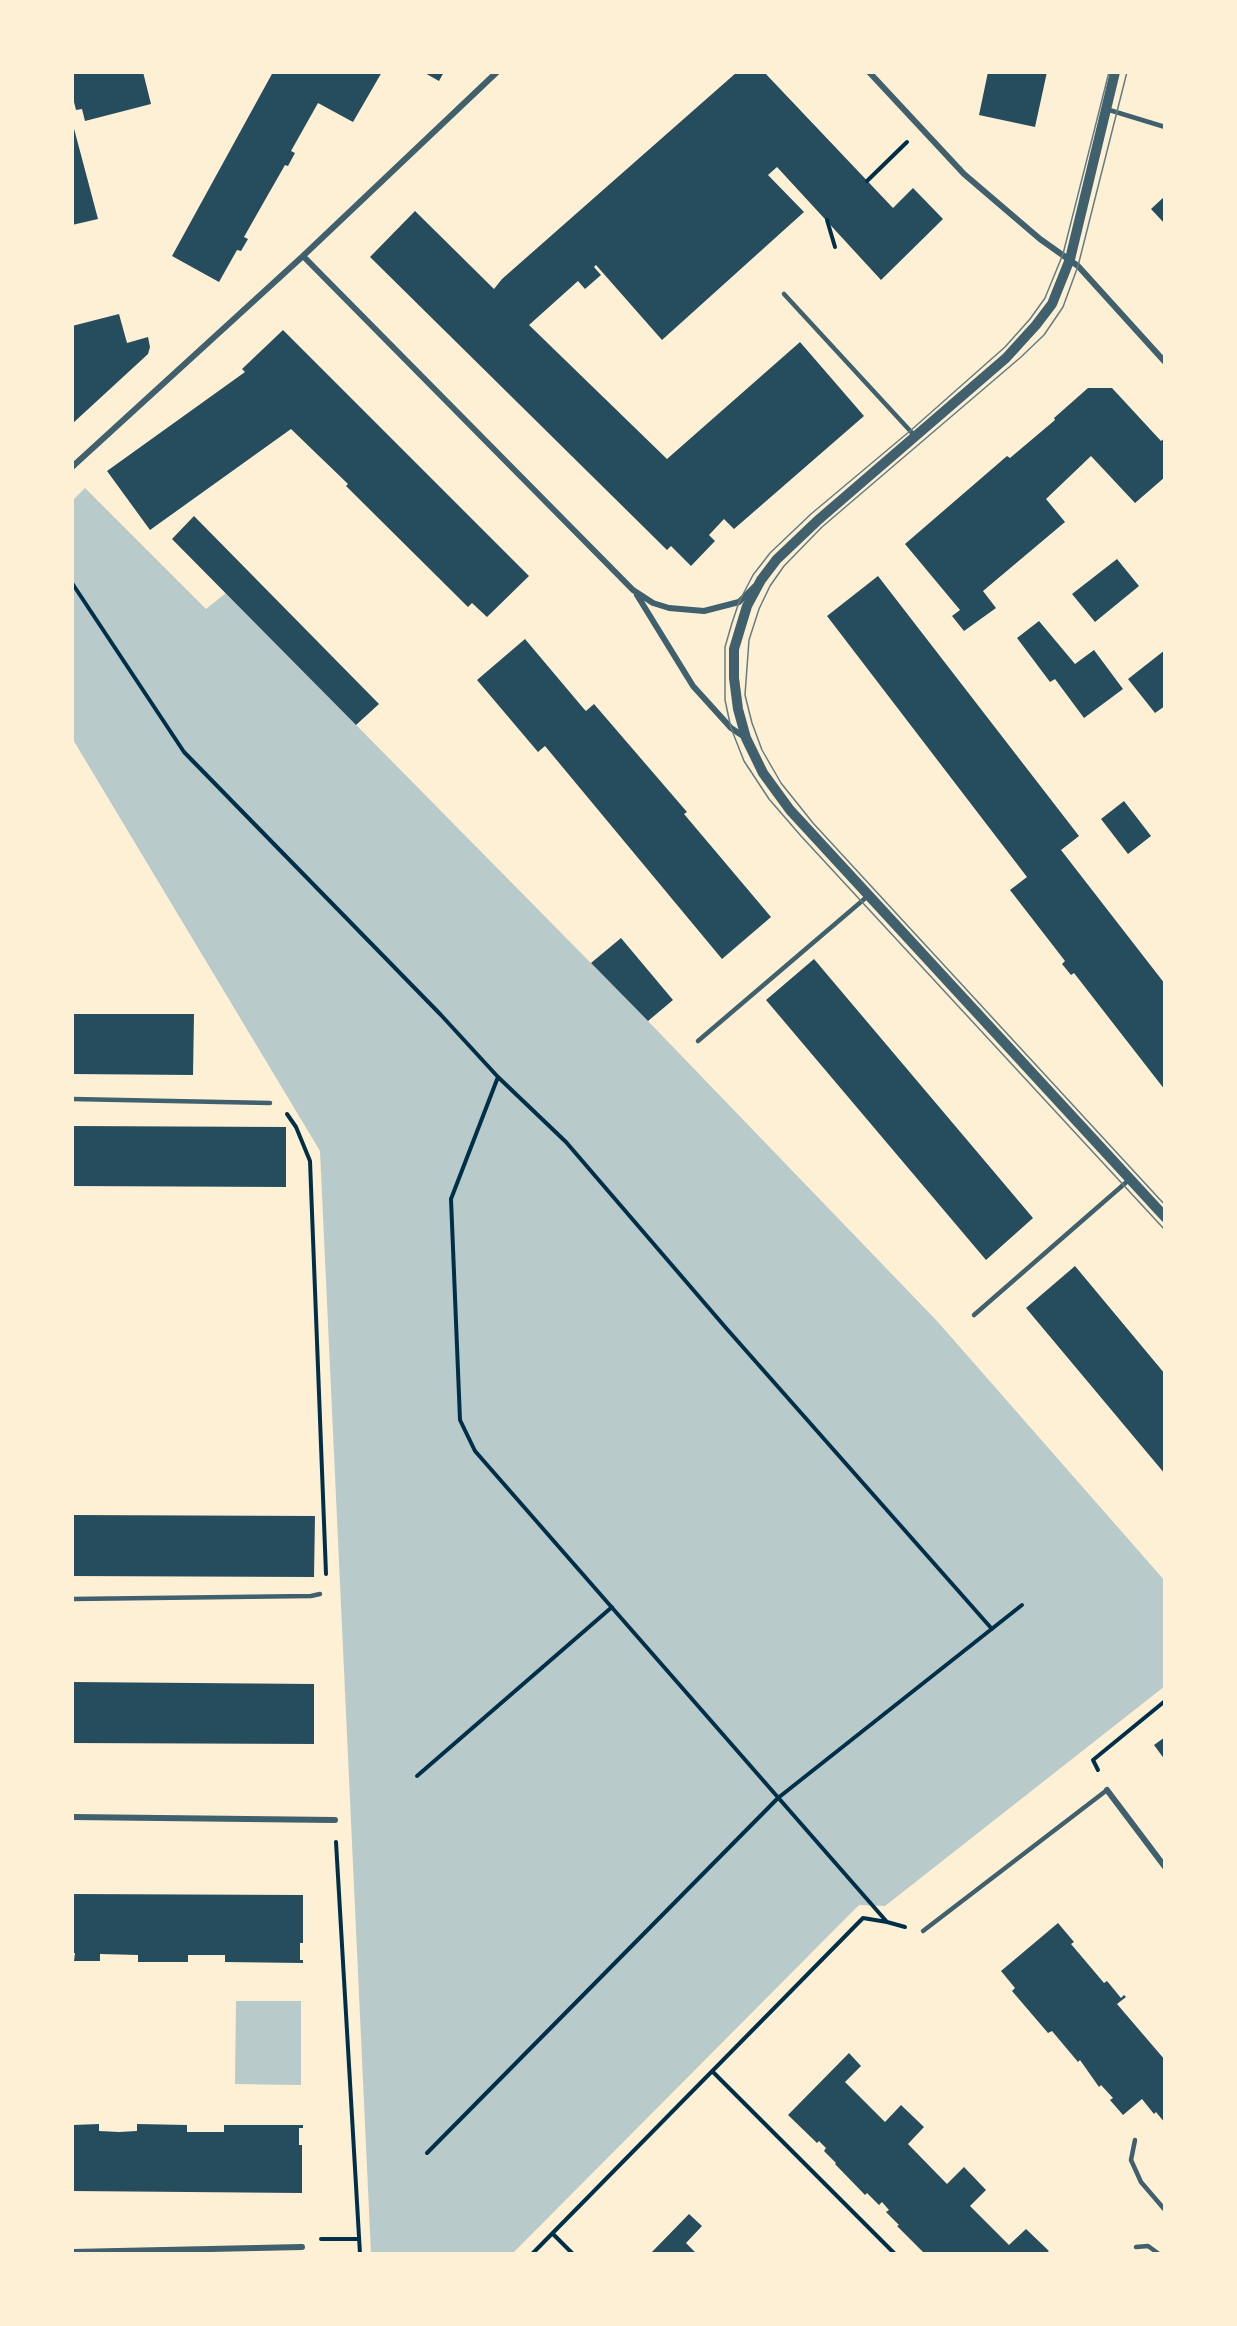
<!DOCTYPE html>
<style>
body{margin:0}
#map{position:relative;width:1237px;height:2326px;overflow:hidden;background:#fdf0d5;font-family:"Fira Sans",sans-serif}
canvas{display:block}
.frame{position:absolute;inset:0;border:74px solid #fdf0d5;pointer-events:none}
</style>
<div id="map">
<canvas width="1237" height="2326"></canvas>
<div class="frame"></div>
</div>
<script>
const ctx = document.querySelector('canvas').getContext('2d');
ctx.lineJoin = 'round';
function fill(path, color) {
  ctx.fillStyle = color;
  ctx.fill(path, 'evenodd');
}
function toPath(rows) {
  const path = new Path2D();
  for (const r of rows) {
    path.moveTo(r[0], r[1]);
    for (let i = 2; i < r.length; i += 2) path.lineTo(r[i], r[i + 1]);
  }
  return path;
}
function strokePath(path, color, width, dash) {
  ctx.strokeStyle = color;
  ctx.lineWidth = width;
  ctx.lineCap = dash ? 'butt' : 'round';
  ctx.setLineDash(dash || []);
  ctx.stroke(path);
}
fill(toPath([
 [85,488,206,609,226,593,648,1021,937,1321,1165,1581,1165,1686,885,1906,859,1905,512,2254,371,2254,320,1151,72,738,72,501],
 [236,2001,301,2001,301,2085,235,2084]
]), '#b9caca');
fill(toPath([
 [72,72,143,72,151,104,85,121,82,109,76,110,72,94],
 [273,72,382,72,353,122,318,103,291,151,295,153,288,166,285,165,265,200,244,237,248,239,241,251,237,250,219,282,172,256],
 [423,72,444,72,439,81],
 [737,72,764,72,893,208,913,188,943,219,881,280,777,167,768,175,804,212,662,340,596,265,594,267,601,275,585,289,578,281,529,325,667,459,800,342,864,416,734,529,724,519,709,535,715,541,691,566,671,546,667,550,370,257,415,211,494,289,502,279],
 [988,72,1047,72,1035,127,979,115],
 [72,121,98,219,72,225],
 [1165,196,1165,224,1151,209],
 [119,314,127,343,148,337,150,347,148,354,72,424,72,326],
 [283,330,529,576,487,617,472,603,468,607,346,486,348,484,291,429,150,530,107,471,245,372,242,369],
 [1088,388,1112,388,1161,441,1165,438,1165,477,1135,503,1091,456,1046,499,1065,522,983,591,996,608,964,631,952,616,960,610,905,544,1007,456,1010,458,1055,420,1054,418],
 [194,516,379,704,356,725,172,539],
 [1117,559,1139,586,1095,622,1072,594],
 [878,576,1079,836,1061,850,1165,984,1165,1090,1074,973,1071,975,1062,964,1065,961,1010,890,1027,877,827,616],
 [1039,621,1075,664,1094,650,1123,689,1084,718,1055,679,1050,682,1017,638],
 [525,639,584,709,586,711,594,704,687,812,684,814,771,917,722,959,545,746,538,752,477,680],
 [1165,650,1165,706,1155,713,1128,679],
 [1124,801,1151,836,1128,854,1101,819],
 [621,938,673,1000,648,1021,591,963],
 [814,959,1033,1218,986,1260,766,1000],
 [72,1014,194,1014,193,1075,72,1074],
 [72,1126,286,1127,286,1187,72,1186],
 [1075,1266,1165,1374,1165,1474,1026,1308],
 [72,1515,315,1516,314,1577,72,1576],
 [72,1682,314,1684,314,1744,72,1743],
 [1165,1737,1165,1760,1154,1745],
 [72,1894,303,1895,303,1943,300,1943,300,1960,303,1960,303,1963,225,1962,225,1955,188,1955,188,1962,138,1962,138,1955,100,1954,100,1961,74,1961,75,1953,72,1953],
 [1058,1923,1074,1942,1071,1944,1104,1983,1107,1981,1121,1998,1124,1995,1126,1997,1117,2004,1165,2060,1165,2123,1156,2112,1154,2114,1142,2099,1123,2115,1110,2100,1113,2098,1101,2085,1099,2087,1080,2060,1078,2062,1052,2031,1048,2033,1012,1991,1015,1988,1001,1971],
 [849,2053,861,2066,845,2082,885,2122,901,2105,924,2127,908,2144,947,2184,964,2167,986,2190,970,2206,1009,2245,1026,2229,1049,2251,1045,2254,925,2254,897,2226,899,2225,886,2212,889,2210,882,2202,879,2205,867,2193,865,2195,835,2164,836,2163,824,2151,826,2148,819,2141,817,2143,788,2115],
 [99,2124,99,2131,119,2132,137,2131,137,2124,187,2125,187,2132,224,2132,224,2125,303,2125,303,2128,299,2128,299,2145,302,2145,302,2193,72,2191,73,2125],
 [689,2214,702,2226,686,2243,697,2254,650,2254]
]), '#264d5e');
strokePath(toPath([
 [867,181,907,142],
 [827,220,835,247],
 [72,583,184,752,441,1015,498,1077,451,1199,460,1420,475,1451,887,1922],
 [498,1077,566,1142,726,1328,992,1629],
 [287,1114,296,1127,310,1161,326,1574],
 [1098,1770,1093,1760,1165,1701],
 [417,1776,612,1607],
 [336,1842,360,2254],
 [712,2071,895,2254],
 [427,2153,778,1798,1022,1605],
 [553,2234,573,2254],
 [321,2239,359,2239],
 [532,2254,863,1918,887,1922,905,1927]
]), '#003049', 4);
strokePath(toPath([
 [1106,109,1165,127],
 [784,294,914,435],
 [698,1041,869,895],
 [72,1099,270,1103],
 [974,1315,1130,1179],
 [72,1599,311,1596,320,1594],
 [923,1931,1107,1790],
 [1135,2140,1131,2160,1141,2182,1165,2210],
 [1136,2247,1148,2246,1159,2254]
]), '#3f606c', 4.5);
strokePath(toPath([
 [869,72,964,174,1040,239,1078,266,1165,362],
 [303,256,633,590,653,603,669,608,704,611,739,602,754,587],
 [72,467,303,256,497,72],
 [637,595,693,686,731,728,746,738],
 [1107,1790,1165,1867],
 [72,1817,335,1820],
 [72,2252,302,2247]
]), '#3f606c', 6);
strokePath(toPath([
 [1115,72,1070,259,1052,304,1036,325,1006,358,817,521,777,559,761,580,747,606,734,649,734,678,738,709,746,738,763,773,790,810,1165,1217]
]), '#3f606c', 10);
strokePath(toPath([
 [1109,72,1063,254,1045,298,1030,319,1005,347,910,431,811,514,770,553,753,575,739,602,732,623,725,647,725,700,731,728,744,761,769,799,801,836,1165,1230],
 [1127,72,1078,266,1063,307,1044,335,1021,357,822,527,784,566,770,586,759,609,749,640,745,695,752,723,762,750,781,783,813,823,1165,1205]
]), '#657d81', 1.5);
</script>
